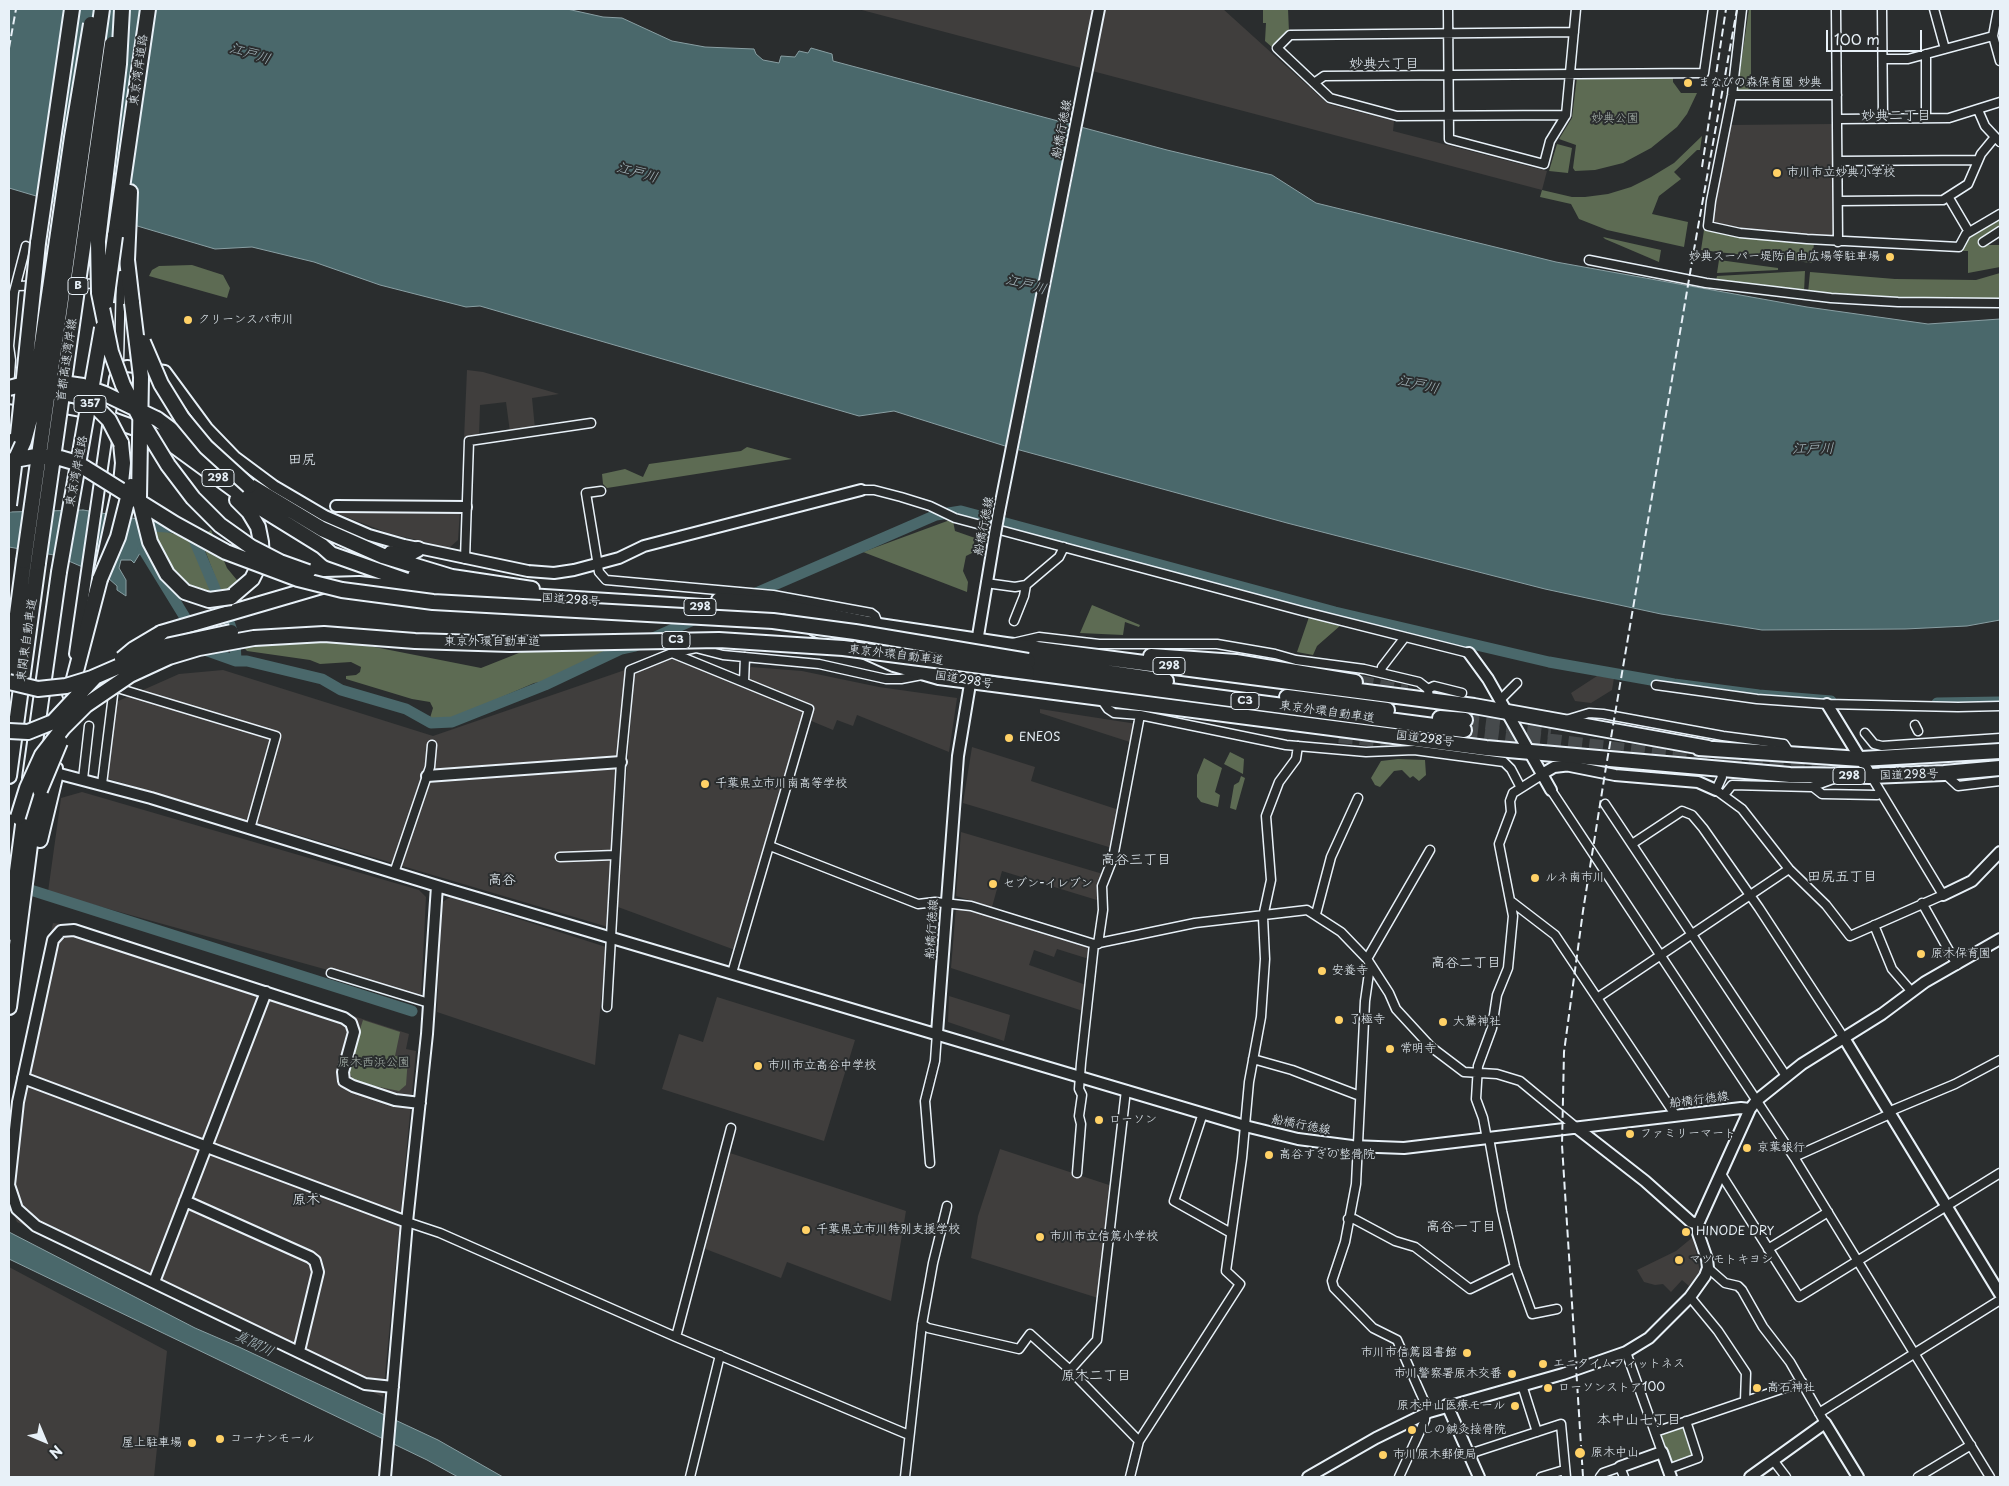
<!DOCTYPE html>
<meta charset="utf-8">
<style>
body{margin:0}
#map{position:relative;width:2009px;height:1486px;overflow:hidden;background:#2a2d2e;font-family:"Playpen Sans",sans-serif}
canvas{display:block}
.frame{position:absolute;inset:0;border:10px solid #e8f1f8;pointer-events:none}
.north{position:absolute;left:20px;top:1416px;width:50px;height:50px;-webkit-text-stroke:4px #2a2d2e;paint-order:stroke;rotate:135deg;font-size:14px;font-weight:700;line-height:20px;text-align:center;color:#e8f1f8}
.north::after{content:'';display:block;margin:auto;width:18px;height:22px;background:#e8f1f8;clip-path:polygon(50% 0,100% 100%,50% 72%,0 100%)}
.scale{position:absolute;left:1826px;top:30px;width:96px;height:22px;box-sizing:border-box;border:2px solid #e8f1f8;border-top:0;padding-left:6px;font-size:15px;line-height:18px;white-space:nowrap;color:#e8f1f8;-webkit-text-stroke:4px #2a2d2e;paint-order:stroke}
</style>
<div id="map">
<canvas width="2009" height="1486"></canvas>
<div class="frame"></div>
<div class="north">N</div>
<div class="scale">100 m</div>
</div>
<script>
const ctx = document.querySelector('canvas').getContext('2d');
ctx.lineJoin = 'round';
function fill(path, color) {
  ctx.fillStyle = color;
  ctx.fill(path, 'evenodd');
}
function toPath(rows) {
  const path = new Path2D();
  for (const r of rows) {
    path.moveTo(r[0], r[1]);
    for (let i = 2; i < r.length; i += 2) path.lineTo(r[i], r[i + 1]);
  }
  return path;
}
function strokePath(path, color, width, dash) {
  ctx.strokeStyle = color;
  ctx.lineWidth = width;
  ctx.lineCap = dash ? 'butt' : 'round';
  ctx.setLineDash(dash || []);
  ctx.stroke(path);
}
function write(font, color, halo, rows, align = 'center') {
  ctx.font = font + ' "Playpen Sans","Klee One",sans-serif';
  ctx.lineWidth = 4;
  ctx.setLineDash([]);
  ctx.textBaseline = 'middle';
  ctx.strokeStyle = halo;
  ctx.fillStyle = color;
  for (const [text, x, y, turn = 0] of rows) {
    ctx.save();
    ctx.translate(x, y);
    ctx.rotate((+turn || 0) * Math.PI / 180);
    ctx.textAlign = isNaN(turn) ? turn : align;
    if (halo) ctx.strokeText(text, 0, 0);
    ctx.fillText(text, 0, 0);
    ctx.restore();
  }
}
fill(toPath([
 [858,9,1223,9,1328,104,1394,121,1393,131,1547,171,1542,190],
 [1832,124,1834,237,1832,239,1714,225,1711,222,1730,125],
 [467,370,483,372,559,394,532,398,535,429,510,432,506,402,480,405,479,436,464,439],
 [460,511,458,540,449,548,388,533,336,513],
 [671,654,806,710,735,950,618,907,620,857,634,677,637,669],
 [751,667,802,671,879,687,957,698,949,752,857,715,853,726,837,720,833,730,809,720,813,706,756,685,748,677,748,670],
 [223,670,433,736,625,670,608,927,106,778,116,702,179,674],
 [1597,676,1614,678,1612,690,1591,703,1575,701,1571,693],
 [1040,709,1137,724,1133,743,1040,713],
 [972,747,1035,767,1031,781,1119,810,1112,848,963,803],
 [82,792,419,890,426,897,421,996,48,892,61,798],
 [961,832,1103,874,1100,901,1002,871,992,907,956,896],
 [450,897,606,947,595,1065,437,1012,441,903],
 [956,907,970,909,1037,929,1091,947,1089,959,1057,949,1054,957,1034,950,1029,965,1086,985,1083,1011,951,968],
 [53,923,75,926,409,1034,406,1049,416,1051,383,1397,17,1222,9,1202,9,1147,13,1101],
 [949,996,1010,1015,1004,1041,948,1022],
 [717,997,855,1040,824,1141,662,1089,679,1034,703,1042],
 [1000,1149,1112,1186,1098,1298,971,1258,978,1216],
 [730,1153,906,1211,891,1301,787,1262,781,1278,703,1248],
 [1693,1237,1700,1272,1689,1286,1682,1280,1671,1292,1663,1284,1655,1285,1644,1282,1637,1270,1676,1251],
 [9,1267,167,1351,154,1477,9,1477]
]), '#403e3d');
fill(toPath([
 [1263,9,1288,9,1289,32,1273,48,1265,41,1266,23,1263,23],
 [1749,9,1751,9,1751,93,1739,94,1737,91],
 [1673,76,1673,82,1681,93,1697,93,1687,114,1677,127,1651,148,1623,163,1595,170,1575,171,1573,168,1576,145,1559,139,1572,118,1577,77],
 [1702,136,1700,150,1697,150,1674,172,1681,179,1659,196,1652,214,1688,222,1684,247,1607,230,1579,219,1571,204,1540,197,1542,190,1572,197,1585,197,1608,194,1631,187,1651,177,1674,163],
 [1557,144,1572,148,1568,173,1549,171],
 [2000,218,2000,228,1978,242,1978,245,2000,245,2000,267,1968,273,1968,251,1962,251,1968,236],
 [1704,230,1814,243,1812,263,1701,250],
 [1603,237,1661,250,1659,262,1605,239],
 [1719,260,1778,268,1778,270,1717,273],
 [192,265,223,275,230,288,227,298,149,276,152,270,159,266],
 [1805,271,1804,292,1716,281,1717,276],
 [1810,272,1895,279,1976,280,2000,273,2000,300,1916,300,1808,293],
 [747,447,792,459,607,488,603,484,602,474,625,469,643,477,649,464,741,451],
 [950,520,953,521,955,531,975,538,972,553,966,556,963,571,968,582,967,592,863,552],
 [211,530,227,568,241,585,222,595,200,537],
 [152,531,168,532,184,537,190,541,216,595,189,588,165,563],
 [1092,605,1140,625,1139,627,1125,622,1123,635,1080,633],
 [1309,617,1341,625,1317,646,1313,655,1297,652],
 [334,639,481,668,539,645,616,646,611,650,603,652,546,681,534,683,456,717,436,721,430,718,433,708,430,702,412,699,346,679,346,676,356,675,360,672,361,667,351,662,320,664,310,660,247,651,238,641,253,645],
 [1230,752,1244,759,1243,774,1224,764],
 [1204,758,1222,768,1215,792,1220,795,1218,807,1201,802,1197,797,1197,775],
 [1398,759,1425,760,1426,775,1419,781,1413,776,1410,778,1402,770,1394,771,1380,787,1375,785,1371,778,1381,761],
 [1241,776,1245,778,1236,810,1230,808,1234,785,1239,782],
 [363,1020,400,1032,395,1056,408,1058,406,1085,399,1091,360,1083,353,1079,349,1072,349,1064],
 [1684,1425,1695,1455,1672,1466,1659,1432]
]), '#5d6b53');
const water = toPath([
 [9,9,567,9,603,17,622,18,672,41,705,47,754,49,756,54,763,60,779,63,781,56,795,57,799,51,808,53,811,48,832,54,833,61,1167,150,1272,175,1316,203,1556,262,1807,307,1928,324,2000,319,2000,620,1967,626,1905,629,1762,630,1661,614,1545,589,1287,523,1005,446,894,411,859,416,480,306,466,307,380,285,314,262,252,247,215,249,9,188,9,9],
 [83,510,150,521,153,532,134,563,131,560,121,560,119,568,126,580,126,596,117,590,117,586,108,578,71,562,54,555,9,547,9,512,83,510],
 [9,1232,195,1328,239,1347,438,1440,503,1477,458,1477,427,1460,9,1259,9,1232]
]);
fill(water, '#4a686b');
strokePath(water, '#899fa3', 1);
fill(toPath([
 [1073,122,1083,125,1018,452,1008,449]
]), '#2a2d2e');
strokePath(toPath([
 [151,526,182,528,193,537,229,622,235,640,236,661],
 [143,549,205,650,236,661,247,661,322,679,341,690,406,709,431,723,452,722,545,685,621,649,635,646,700,617],
 [749,596,936,515,961,511,1335,612,1549,662,1674,684,1759,695,1831,701],
 [1937,703,2000,702],
 [18,886,412,1011]
]), '#4a686b', 11);
strokePath(toPath([
 [1359,682,1407,692],
 [1465,720,1551,731],
 [1464,730,1738,764],
 [1339,736,1388,741],
 [1728,757,1851,765],
 [1893,764,1966,759]
]), '#464a4c', 14, [14, 7]);
const street = toPath([
 [1448,9,1449,139,1544,164,1550,141,1566,115,1576,9],
 [1742,9,1732,95,1711,201,1708,226,1740,233,1807,239,1959,247,1966,234,2000,214],
 [1836,9,1838,242],
 [1882,9,1883,118],
 [1934,9,1945,49],
 [1998,9,1993,36,2000,61],
 [1926,54,1926,118],
 [1883,59,1908,59,1993,36],
 [1314,83,1324,76,1704,73,1713,9],
 [1732,95,1837,95],
 [1978,110,1985,126,2000,142],
 [1566,115,1397,116,1330,98,1277,48,1290,35,1574,32],
 [1838,119,1949,118,2000,102],
 [1838,161,1978,160],
 [1949,198,1969,232],
 [1839,201,1943,200,1968,184,1981,154,1995,137],
 [1983,242,2000,231],
 [1589,260,1706,283,1831,298,1898,302,2000,303],
 [75,284,121,283],
 [16,286,54,285],
 [119,362,121,275],
 [9,388,11,360,9,346,14,292,26,246],
 [861,490,874,490,901,497,930,506,955,518,1302,611,1469,653],
 [601,491,586,493,599,572,606,580,773,595,871,613,875,616,879,626],
 [465,559,469,441,591,423],
 [986,583,1015,587,1026,585,1059,557,1064,547],
 [1014,621,1024,596,1026,585],
 [1013,643,1039,637,1099,644,1217,644,1275,654,1296,660,1364,669,1419,682,1428,689,1429,701],
 [672,653,696,648,723,655,819,664,886,679,901,679,922,675],
 [1381,673,1382,667,1405,637],
 [744,682,745,657],
 [1656,685,1757,699,1827,704,1958,707,2000,706],
 [1428,689,1434,686,1462,693],
 [1101,699,1108,709,1114,713,1140,715,1286,745,1366,752,1414,750,1504,762,1511,769,1521,788],
 [1500,700,1517,683],
 [1566,720,1589,713,1603,714,1723,736,1784,744,1792,756],
 [1915,725,1918,731],
 [1865,733,1874,744,1882,746,2000,738],
 [1720,769,1722,777,1716,790,1742,809,1789,869,1826,905,1850,936,1943,895,1871,776],
 [1944,773,1958,786,2000,781],
 [83,779,89,726],
 [102,784,114,687,276,736,250,829],
 [1813,787,1822,794,1877,795],
 [1551,790,1794,1157,1990,1477],
 [1724,795,1732,785,1811,787,1836,778],
 [1605,804,1786,1076],
 [1632,844,1682,811,1692,815,1703,828,1759,908,1844,1038],
 [770,846,918,904,935,902,971,906,1094,944,1195,923,1307,910,1341,932,1367,959,1389,993,1396,1009,1431,1047,1464,1072,1497,1074,1520,1081,1577,1128],
 [560,857,615,855],
 [394,873,430,767,432,745],
 [1512,902,1555,935,1676,1116],
 [1922,903,1957,965],
 [1316,914,1331,857,1358,798],
 [1874,925,1892,969,1912,992],
 [1098,944,1103,910,1102,886,1113,858,1140,715],
 [1367,959,1430,850],
 [1370,966,1365,1001,1356,1184,1345,1242,1332,1281,1334,1288,1373,1328,1397,1340,1429,1412],
 [331,973,429,1003],
 [1597,998,1789,869],
 [607,1007,621,762,630,670,672,653,809,709,732,973],
 [1253,1059,1292,1070,1360,1096],
 [1888,1112,1955,1084,2000,1060],
 [1203,1113,1174,1201,1231,1233],
 [1489,1138,1502,1211,1515,1267,1532,1314,1557,1309],
 [1487,1139,1483,1118,1476,1099,1478,1066,1492,1028,1497,995,1508,968,1513,916,1499,844,1511,812,1510,801,1513,793,1540,776],
 [1794,1157,1890,1114],
 [930,1163,925,1101,935,1061,937,1033],
 [1077,1173,1081,1124,1079,1116,1082,1095,1079,1089,1081,1063,1094,944],
 [1721,1174,1799,1297,2000,1173],
 [1348,1219,1354,1219,1395,1241,1415,1247,1470,1289,1515,1267],
 [407,1222,440,1233,676,1337,909,1435],
 [1768,1249,1828,1212],
 [1708,1268,1725,1283,1738,1286,1742,1290,1763,1327,1790,1362,1825,1423],
 [1690,1297,1718,1331,1746,1373,1745,1401],
 [922,1324,928,1328,1019,1349,1030,1334,1070,1370,1139,1441],
 [676,1337,731,1128],
 [1626,1352,1662,1452],
 [1070,1370,1097,1340,1126,1090],
 [1522,1385,1537,1432],
 [1819,1413,2000,1300],
 [1655,1432,1802,1382],
 [1469,1454,1561,1424,1566,1477],
 [1773,1460,1786,1477],
 [1668,1469,1698,1458,1686,1421],
 [690,1477,720,1355],
 [905,1477,922,1324,933,1263,947,1206],
 [1130,1477,1139,1441,1240,1284,1226,1271,1242,1158,1249,1082,1261,1017,1265,959,1263,917,1271,880,1266,816,1279,782,1296,759,1298,746],
 [1399,1477,1425,1420,1425,1414],
 [1541,1477,1564,1470],
 [1600,1477,1603,1473,1620,1467,1624,1477],
 [1918,1477,1971,1445]
]);
const secondary = toPath([
 [9,398,28,401],
 [55,406,92,413],
 [336,506,466,507],
 [999,512,1099,9],
 [1469,653,1488,679,1551,790],
 [75,654,115,378,121,368,127,366,165,371,207,428,235,457,274,486,325,516,369,535,404,545,528,571,554,573,574,570,619,558,644,546,861,490],
 [1827,704,1871,776],
 [1565,765,1615,775,1698,782,1716,790],
 [57,768,56,773,151,798,447,889,1245,1126,1298,1139,1352,1146,1404,1148,1741,1108,1750,1109],
 [1542,774,1554,767,1571,765],
 [427,776,621,762],
 [1943,895,1972,881,2000,852],
 [937,1033,958,756,995,534],
 [1844,1038,2000,1294],
 [23,1078,407,1222],
 [1577,1128,1645,1181,1691,1222,1698,1224],
 [185,1201,310,1257,315,1261,318,1272,299,1351],
 [154,1282,266,992],
 [393,1387,365,1384,36,1226,17,1209,9,1185,18,1102,53,940,61,931,74,930,344,1018,351,1023,354,1032,343,1072,344,1081,353,1086,395,1100,420,1103],
 [1447,1405,1479,1477],
 [1620,1467,1662,1452,1671,1477],
 [385,1477,407,1222,427,1034,437,886],
 [1308,1477,1376,1438,1429,1412,1563,1374,1626,1352,1649,1338,1690,1297,1705,1276,1708,1268,1707,1259,1698,1233,1698,1224,1750,1109,1757,1100,1802,1064,1882,1014,1925,982,2000,939],
 [1750,1477,1825,1423,1858,1477]
]);
const highway = toPath([
 [130,192,127,260,132,303],
 [115,236,148,9],
 [38,243,72,9],
 [110,419,157,436,173,445,254,504,322,546,331,554,433,590,703,607,777,617],
 [157,419,215,462],
 [239,479,322,529,383,556,452,577,532,589],
 [391,553,405,556,418,549],
 [415,576,458,584],
 [231,597,252,579,262,559,261,542,258,527,249,512,237,500],
 [719,600,772,604,879,626,1006,645,1474,706,1708,748],
 [814,628,894,664,939,677,1486,748,1790,775,1871,776,1944,773,2000,768],
 [161,633,325,585,359,584,410,589],
 [1151,656,1236,662,1355,682],
 [1028,661,1166,681],
 [1027,672,1464,730],
 [9,675,24,561],
 [70,694,100,579,121,483,123,463,121,443],
 [1287,697,1387,710],
 [1440,718,1465,720],
 [1699,748,1861,759,2000,751],
 [9,776,38,563],
 [30,778,59,572],
 [40,840,56,773],
 [9,933,26,802],
 [9,1007,32,829,40,790]
]);
strokePath(street, '#e8f1f8', 11);
strokePath(secondary, '#e8f1f8', 14);
strokePath(highway, '#e8f1f8', 18);
strokePath(street, '#2a2d2e', 8);
strokePath(secondary, '#2a2d2e', 10);
strokePath(highway, '#2a2d2e', 14);
strokePath(toPath([
 [9,48,16,9],
 [1702,167,1726,9],
 [1583,1477,1562,1145,1564,1052,1583,911,1606,767,1695,244,1737,9]
]), '#e8f1f8', 2, [8, 4]);
const secondaryBridge = toPath([
 [995,534,999,512]
]);
const highwayBridge = toPath([
 [122,9,119,64,98,241,99,293,111,352,123,385,146,429,168,465,193,498,220,525,251,547,280,562,308,572],
 [106,302,115,236],
 [132,303,141,377,139,498,150,542,167,574,185,592,209,600,231,597],
 [143,342,161,384,182,418,206,447,249,486],
 [56,382,83,386,105,394,157,419],
 [9,388,32,382],
 [54,391,77,396,94,405,109,420,121,443],
 [18,435,38,243],
 [9,461,36,456,60,458,77,463,175,524,226,552,298,579,342,590,433,602,773,621,855,632,1028,661],
 [9,474,24,441,32,412,72,137,91,24],
 [9,505,14,466],
 [24,561,102,9],
 [38,563,112,44],
 [59,572,102,328],
 [100,579,118,537,131,486],
 [122,659,134,649,161,633],
 [9,682,38,689,66,686,92,678,166,646,231,632],
 [9,731,28,732,53,722,95,677],
 [40,790,60,742],
 [18,817,27,788,42,755,63,728,86,705,130,675,169,657,199,648,254,638,324,634,415,641,510,644,719,640,843,648,1027,672]
]);
strokePath(secondaryBridge, '#e8f1f8', 14, []);
strokePath(highwayBridge, '#e8f1f8', 18, []);
strokePath(secondaryBridge, '#2a2d2e', 10);
strokePath(highwayBridge, '#2a2d2e', 14);
for (const [x, y, r, color] of [
 [1688,83,5,"#ffd166"],
 [1777,173,5,"#ffd166"],
 [1890,257,5,"#ffd166"],
 [188,320,5,"#ffd166"],
 [1009,738,5,"#ffd166"],
 [705,784,5,"#ffd166"],
 [1535,878,5,"#ffd166"],
 [993,884,5,"#ffd166"],
 [1921,954,5,"#ffd166"],
 [1322,971,5,"#ffd166"],
 [1339,1020,5,"#ffd166"],
 [1443,1022,5,"#ffd166"],
 [1390,1049,5,"#ffd166"],
 [758,1066,5,"#ffd166"],
 [1099,1120,5,"#ffd166"],
 [1630,1134,5,"#ffd166"],
 [1747,1148,5,"#ffd166"],
 [1269,1155,5,"#ffd166"],
 [806,1230,5,"#ffd166"],
 [1686,1232,5,"#ffd166"],
 [1040,1237,5,"#ffd166"],
 [1679,1260,5,"#ffd166"],
 [1467,1353,5,"#ffd166"],
 [1543,1364,5,"#ffd166"],
 [1512,1374,5,"#ffd166"],
 [1548,1388,5,"#ffd166"],
 [1757,1388,5,"#ffd166"],
 [1515,1406,5,"#ffd166"],
 [1412,1430,5,"#ffd166"],
 [220,1439,5,"#ffd166"],
 [192,1443,5,"#ffd166"],
 [1580,1453,6,"#ffd166"],
 [1383,1455,5,"#ffd166"]
]) {
  const dot = new Path2D();
  dot.arc(x, y, r, 0, 2 * Math.PI);
  ctx.fillStyle = color;
  ctx.fill(dot);
  strokePath(dot, '#2a2d2e', 2);
}
for (const [x, y, w] of [
 [78,286,20],
 [90,404,32],
 [218,478,32],
 [700,607,32],
 [676,640,28],
 [1169,666,32],
 [1245,701,28],
 [1849,776,32]
]) {
  const box = new Path2D();
  box.roundRect(x - w / 2, y - 8.5, w, 17, 4);
  ctx.fillStyle = '#2a2d2e';
  ctx.fill(box);
  strokePath(box, '#e8f1f8', 1);
}
write('bold 11px', '#e8f1f8', null, [
 ["B",78,286],
 ["357",90,404],
 ["298",218,478],
 ["298",700,607],
 ["C3",676,640],
 ["298",1169,666],
 ["C3",1245,701],
 ["298",1849,776]
]);
write('12px', '#e8f1f8', '#2a2d2e', [
 ["東京湾岸道路",139,70,-82],
 ["船橋行徳線",1062,129,-79],
 ["首都高速湾岸線",67,360,-82],
 ["東京湾岸道路",77,471,-79],
 ["船橋行徳線",984,526,-79],
 ["国道298号",571,600,4],
 ["東関東自動車道",27,640,-82],
 ["東京外環自動車道",492,642],
 ["東京外環自動車道",896,655,7],
 ["国道298号",964,680,9],
 ["東京外環自動車道",1327,712,8],
 ["国道298号",1425,739,7],
 ["国道298号",1909,775,-2],
 ["船橋行徳線",932,929,-86],
 ["船橋行徳線",1699,1100,-7],
 ["船橋行徳線",1301,1125,11]
]);
write('12px', '#e8f1f8', '#2a2d2e', [
 ["まなびの森保育園 妙典",1698,83],
 ["市川市立妙典小学校",1787,173],
 ["妙典スーパー堤防自由広場等駐車場",1880,257,"right"],
 ["クリーンスパ市川",198,320],
 ["ENEOS",1019,738],
 ["千葉県立市川南高等学校",715,784],
 ["ルネ南市川",1545,878],
 ["セブン-イレブン",1003,884],
 ["原木保育園",1931,954],
 ["安養寺",1332,971],
 ["了極寺",1349,1020],
 ["大鷲神社",1453,1022],
 ["常明寺",1400,1049],
 ["市川市立高谷中学校",768,1066],
 ["ローソン",1109,1120],
 ["ファミリーマート",1640,1134],
 ["京葉銀行",1757,1148],
 ["高谷すぎの整骨院",1279,1155],
 ["千葉県立市川特別支援学校",816,1230],
 ["HINODE DRY",1696,1232],
 ["市川市立信篤小学校",1050,1237],
 ["マツモトキヨシ",1689,1260],
 ["市川市信篤図書館",1457,1353,"right"],
 ["エニタイムフィットネス",1553,1364],
 ["市川警察署原木交番",1502,1374,"right"],
 ["ローソンストア100",1558,1388],
 ["高石神社",1767,1388],
 ["原木中山医療モール",1505,1406,"right"],
 ["しの鍼灸接骨院",1422,1430],
 ["コーナンモール",230,1439],
 ["屋上駐車場",182,1443,"right"],
 ["原木中山",1591,1453],
 ["市川原木郵便局",1393,1455]
], 'left');
write('12px', '#a9b5ae', '#2a2d2e', [
 ["妙典公園",1615,119],
 ["原木西浜公園",374,1063]
]);
write('italic 14px', '#a9bac0', '#2a2d2e', [
 ["江戸川",250,54,17],
 ["江戸川",637,173,16],
 ["江戸川",1026,285,15],
 ["江戸川",1418,385,13],
 ["江戸川",1813,449],
 ["真間川",254,1344,26]
]);
write('14px', '#e8f1f8', '#2a2d2e', [
 ["妙典六丁目",1384,64],
 ["妙典二丁目",1896,116],
 ["田尻",302,460],
 ["高谷三丁目",1136,860],
 ["田尻五丁目",1842,877],
 ["高谷",502,880],
 ["高谷二丁目",1466,963],
 ["原木",306,1200],
 ["高谷一丁目",1461,1227],
 ["原木二丁目",1096,1376],
 ["本中山七丁目",1639,1420]
]);
</script>
